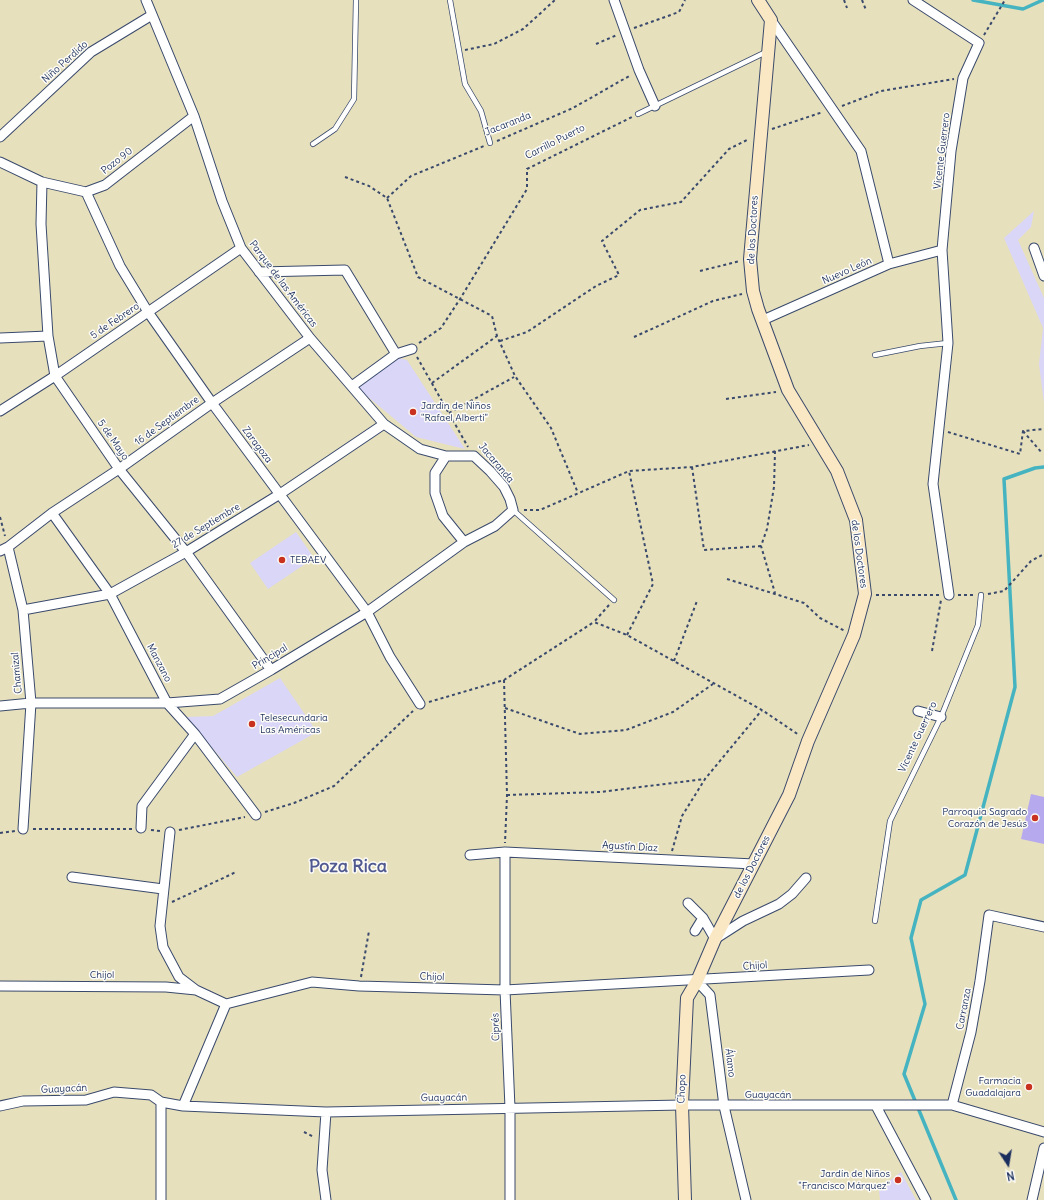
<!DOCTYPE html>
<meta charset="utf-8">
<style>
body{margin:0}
#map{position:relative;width:1044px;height:1200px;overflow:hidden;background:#e7e0bd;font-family:Delius,sans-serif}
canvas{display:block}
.north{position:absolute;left:988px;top:1144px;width:40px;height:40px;-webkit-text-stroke:3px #fdfcf7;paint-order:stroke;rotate:168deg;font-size:11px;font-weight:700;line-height:16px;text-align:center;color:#1b2f5e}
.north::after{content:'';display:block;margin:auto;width:14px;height:18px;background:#1b2f5e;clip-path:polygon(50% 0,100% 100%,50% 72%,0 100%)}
</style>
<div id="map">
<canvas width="1044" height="1200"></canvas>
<div class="north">N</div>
</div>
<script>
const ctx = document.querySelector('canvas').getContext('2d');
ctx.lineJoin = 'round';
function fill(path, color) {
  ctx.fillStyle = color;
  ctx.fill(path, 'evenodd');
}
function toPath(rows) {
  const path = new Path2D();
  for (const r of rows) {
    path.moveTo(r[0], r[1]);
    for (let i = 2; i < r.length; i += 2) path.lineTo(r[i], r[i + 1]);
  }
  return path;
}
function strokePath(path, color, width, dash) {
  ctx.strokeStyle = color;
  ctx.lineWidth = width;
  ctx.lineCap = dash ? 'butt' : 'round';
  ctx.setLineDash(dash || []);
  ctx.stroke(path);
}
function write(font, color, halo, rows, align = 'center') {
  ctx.font = font + ' Delius,sans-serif';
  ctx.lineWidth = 3;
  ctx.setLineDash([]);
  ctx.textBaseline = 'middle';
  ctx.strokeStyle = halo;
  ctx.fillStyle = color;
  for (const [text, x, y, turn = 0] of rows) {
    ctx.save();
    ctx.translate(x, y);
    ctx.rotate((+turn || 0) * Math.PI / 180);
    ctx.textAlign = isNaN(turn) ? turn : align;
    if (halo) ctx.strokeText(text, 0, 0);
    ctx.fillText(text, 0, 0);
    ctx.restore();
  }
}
fill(toPath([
 [1034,211,1031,227,1018,240,1044,298,1044,403,1039,364,1043,328,1004,238],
 [399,358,407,360,465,449,416,437,355,386],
 [296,532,314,558,268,589,250,563],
 [280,678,317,732,237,777,186,717,213,716],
 [901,1172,916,1200,880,1200,879,1189]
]), '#dad6f7');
strokePath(toPath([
 [973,0,1023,9,1043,0],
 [956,1200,904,1074,925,1004,911,938,921,900,965,875,1015,687,1004,479,1035,468,1044,467]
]), '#46b4c0', 3.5);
fill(toPath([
 [1031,794,1044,797,1044,844,1021,839]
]), '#b6a9ee');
const lane = toPath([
 [450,0,465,84,481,111,490,143],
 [638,114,766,52],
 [313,144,335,129,354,99,356,0],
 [875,355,920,346,948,343],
 [513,510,614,600],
 [875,921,890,821,941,717,978,625,981,595]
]);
const street = toPath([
 [614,0,639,70,655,106],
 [913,0,979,43,963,78,951,151,942,250,948,343,933,484,949,595],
 [771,20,861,151,889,264],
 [0,137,91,52,152,15],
 [0,162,42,182,86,192,105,185,194,116],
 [42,182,41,224,48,336,55,376,119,469,186,552,271,670],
 [86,192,120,266,148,312,212,403,367,612,390,657,420,704],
 [1034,248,1044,276],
 [259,272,345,270,396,354],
 [763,320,889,264,942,250],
 [0,338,48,336],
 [352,386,396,354,412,349],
 [0,411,55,376,241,248],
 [446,456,435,473,435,493,443,516,464,542],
 [52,513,110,594,167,703,195,734,256,815],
 [8,547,23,610,31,703,23,829],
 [0,551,8,547,52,513,119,469,212,403,310,338],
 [23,610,110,594,186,552,280,494,384,424],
 [0,706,31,703,167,703,220,699,271,670,367,612,464,542,495,526,513,510,510,499,504,487,490,471,474,456,446,456,420,449,384,424,310,338,241,248,222,201,194,116,146,0],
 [918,711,941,717],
 [141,828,142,806,195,734],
 [170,832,160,926,163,947,179,977,196,990],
 [505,852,505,990,510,1108,510,1200],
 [470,855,505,852,754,864],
 [72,877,163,889],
 [688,903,703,918,715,939,743,921,779,904,792,894,806,878],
 [695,931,703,918],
 [697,981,710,995,724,1106,746,1200],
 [0,986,166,987,196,990,226,1004,312,982,359,986,505,990,869,970],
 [161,1102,161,1200],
 [952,1105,971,1032,980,981,989,915,1044,927],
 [0,1106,23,1101,86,1100,114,1092,151,1095,161,1102,183,1106,326,1112,682,1105,952,1105,1044,1132],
 [183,1106,226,1004],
 [876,1106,926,1200],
 [326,1112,322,1170,326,1200],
 [1032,1200,1044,1148]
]);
const secondary = toPath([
 [685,1200,682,1105,687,998,697,981,715,939,789,795,808,741,854,635,865,594,856,520,837,471,788,390,758,309,753,291,750,259,771,20,758,0]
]);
strokePath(lane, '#3a4a6c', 6);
strokePath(street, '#3a4a6c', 11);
strokePath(secondary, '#3a4a6c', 14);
strokePath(toPath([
 [844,0,847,8],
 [862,0,866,10],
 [634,28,679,12,685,0],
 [984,35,1005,0],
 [596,44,617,35],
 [465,50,494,44,523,29,555,0],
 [842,106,881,91,954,79],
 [772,129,823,112],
 [497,141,573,108,631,75],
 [345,177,369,186,387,198,418,277,492,316,497,336,515,376,551,428,578,493],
 [387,198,411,176,484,146],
 [700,271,740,261],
 [634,337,713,301,742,294],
 [500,341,527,332,596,286,619,275,602,241,640,210,681,202,729,149,749,139],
 [419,343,441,328,460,299,527,189,527,169,632,117],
 [417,357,468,447],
 [432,383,497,336],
 [726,399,776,392],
 [449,413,514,377],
 [1023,431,1042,453],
 [948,432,1020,454,1023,431,1044,429],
 [775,451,774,487,767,529,761,546,775,593],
 [692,467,704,550,761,546],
 [524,510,540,510,629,471,692,467,809,445],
 [0,517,5,536],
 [727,579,804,603,820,618,845,631],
 [988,594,1004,591,1031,561,1044,554],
 [876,595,940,595],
 [958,595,974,595],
 [609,605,594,622,627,635,762,710,799,735],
 [627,635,653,584,629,471],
 [932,651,941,600],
 [674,661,697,601],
 [504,680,507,795,505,843],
 [429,702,504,680,594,622],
 [505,708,580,734,626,730,673,712,713,684],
 [507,795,600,792,705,779],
 [265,812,294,803,334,786,413,711],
 [33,829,133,829],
 [151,830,160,831],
 [179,830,245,817],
 [0,833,15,831],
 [672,851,682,816,705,779,762,710],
 [172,902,236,872],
 [361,977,369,931],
 [304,1132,314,1137]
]), '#3a4a6c', 2, [3, 3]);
strokePath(lane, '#fff', 4.5);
strokePath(street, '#fff', 9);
strokePath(secondary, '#fae7c3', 12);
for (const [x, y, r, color] of [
 [413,412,4,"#c8321e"],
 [282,560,4,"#c8321e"],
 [252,724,4,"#c8321e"],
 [1035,818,4,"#c8321e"],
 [1029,1087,4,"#c8321e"],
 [898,1180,4,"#c8321e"]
]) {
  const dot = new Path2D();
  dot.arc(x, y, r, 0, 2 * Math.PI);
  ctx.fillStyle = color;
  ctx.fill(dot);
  strokePath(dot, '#fdfcf7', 1.5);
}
write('10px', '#1b2f5e', '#fdfcf7', [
 ["Niño Perdido",65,62,-42],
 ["Jacaranda",508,124,-22],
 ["Carrillo Puerto",555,142,-27],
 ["Vicente Guerrero",942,151,-83],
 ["Pozo 90",117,161,-38],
 ["de los Doctores",753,230,-87],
 ["Nuevo León",847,271,-24],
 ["Parque de las Américas",283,284,53],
 ["5 de Febrero",115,321,-34],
 ["16 de Septiembre",167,421,-36],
 ["5 de Mayo",113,440,55],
 ["Zaragoza",257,445,53],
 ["Jacaranda",496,463,50],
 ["27 de Septiembre",206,526,-31],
 ["de los Doctores",859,554,82],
 ["Principal",270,657,-31],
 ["Manzano",159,663,62],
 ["Chamizal",17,673,-95],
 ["Vicente Guerrero",918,737,-65],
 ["Agustín Díaz",630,847,3],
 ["de los Doctores",752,867,-63],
 ["Chijol",755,966,-4],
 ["Chijol",102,975],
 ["Chijol",432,977,2],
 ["Carranza",964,1009,-79],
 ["Ciprés",496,1027,-92],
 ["Álamo",730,1063,83],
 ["Guayacán",64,1089,-3],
 ["Chopo",682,1089,-88],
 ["Guayacán",768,1095],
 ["Guayacán",444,1098,-1]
]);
write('10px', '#1b2f5e', '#fdfcf7', [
 ["Jardín de Niños",421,406],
 ["\"Rafael Alberti\"",421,418],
 ["TEBAEV",290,560],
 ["Telesecundaria",260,718],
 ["Las Américas",260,730],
 ["Parroquia Sagrado",1027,812,"right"],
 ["Corazón de Jesús",1027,824,"right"],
 ["Farmacia",1021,1081,"right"],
 ["Guadalajara",1021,1093,"right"],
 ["Jardín de Niños",890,1174,"right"],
 ["\"Francisco Márquez\"",890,1186,"right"]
], 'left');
write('bold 18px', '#515a90', '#fdfcf7', [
 ["Poza Rica",348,867]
]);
</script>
